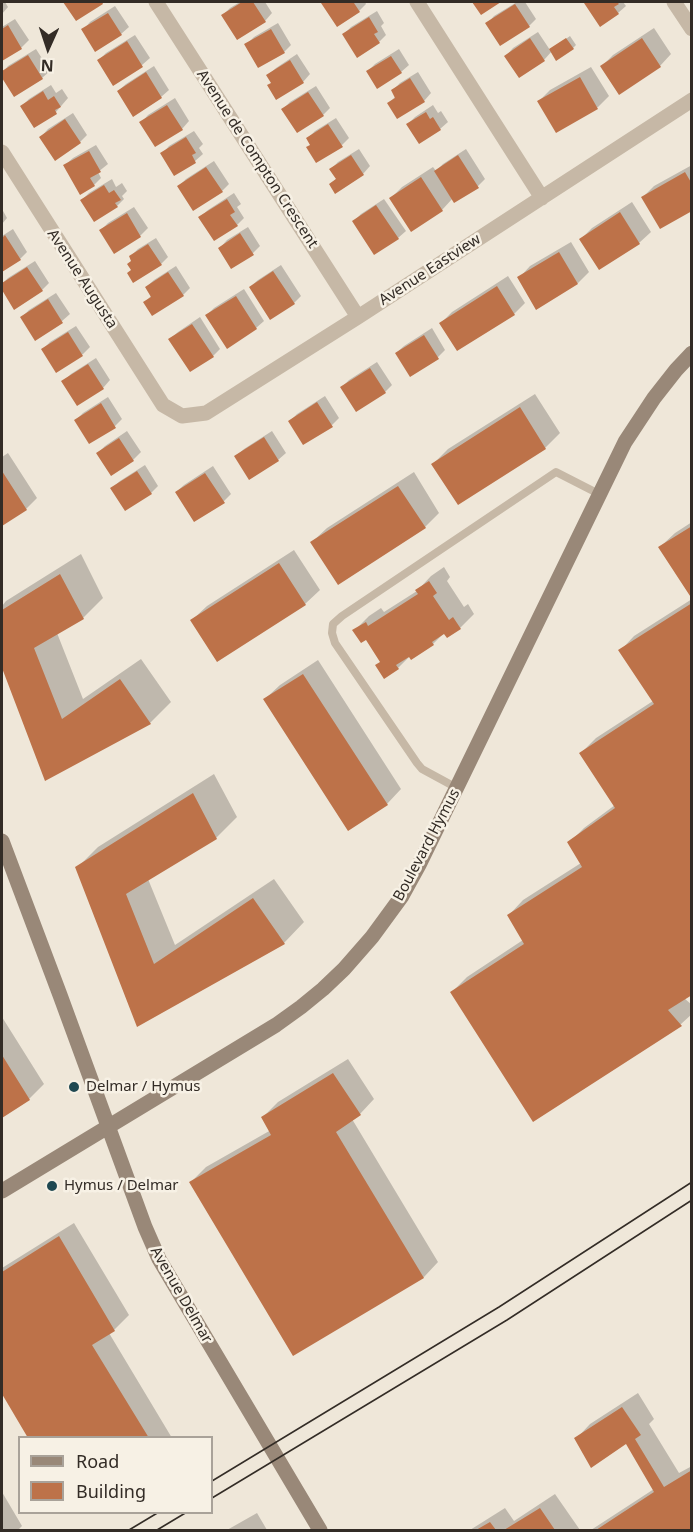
<!DOCTYPE html>
<style>
body{margin:0}
#map{position:relative;width:693px;height:1532px;overflow:hidden;background:#efe7d9;font-family:"Noto Sans",sans-serif}
canvas{display:block}
.frame{position:absolute;inset:0;border:3px solid #332c26;pointer-events:none}
.legend{position:absolute;left:18px;top:1436px;width:195px;height:78px;box-sizing:border-box;background:#f7f1e5;border:2px solid #a9a299;margin:0;padding:8px 10px;list-style:none;font-size:18px;color:#332c26}
.legend li{display:flex;align-items:center;gap:12px;height:30px}
.legend b{width:30px;border:2px solid #a9a299}
.north{position:absolute;left:18px;top:18px;width:60px;height:60px;-webkit-text-stroke:4px #f7f1e5;paint-order:stroke;rotate:183deg;font-size:16px;font-weight:700;line-height:24px;text-align:center;color:#332c26}
.north::after{content:'';display:block;margin:auto;width:21px;height:27px;background:#332c26;clip-path:polygon(50% 0,100% 100%,50% 72%,0 100%)}
</style>
<div id="map">
<canvas width="693" height="1532"></canvas>
<div class="frame"></div>
<ul class="legend">
<li><b style="height:8px;background:#998878"></b>Road</li>
<li><b style="height:16px;background:#bd7249"></b>Building</li>
</ul>
<div class="north">N</div>
</div>
<script>
const ctx = document.querySelector('canvas').getContext('2d');
ctx.lineJoin = 'round';
function fill(path, color) {
  ctx.fillStyle = color;
  ctx.fill(path, 'evenodd');
}
function toPath(rows) {
  const path = new Path2D();
  for (const r of rows) {
    path.moveTo(r[0], r[1]);
    for (let i = 2; i < r.length; i += 2) path.lineTo(r[i], r[i + 1]);
  }
  return path;
}
function strokePath(path, color, width, dash) {
  ctx.strokeStyle = color;
  ctx.lineWidth = width;
  ctx.lineCap = dash ? 'butt' : 'round';
  ctx.setLineDash(dash || []);
  ctx.stroke(path);
}
function write(font, color, halo, rows, align = 'center') {
  ctx.font = font + ' "Noto Sans",sans-serif';
  ctx.lineWidth = 5;
  ctx.setLineDash([]);
  ctx.textBaseline = 'middle';
  ctx.strokeStyle = halo;
  ctx.fillStyle = color;
  for (const [text, x, y, turn = 0] of rows) {
    ctx.save();
    ctx.translate(x, y);
    ctx.rotate((+turn || 0) * Math.PI / 180);
    ctx.textAlign = isNaN(turn) ? turn : align;
    if (halo) ctx.strokeText(text, 0, 0);
    ctx.fillText(text, 0, 0);
    ctx.restore();
  }
}
fill(toPath([
 [2,2,5,2,8,7,2,14],
 [65,2,103,2,77,19],
 [240,2,265,2,272,13,265,21,223,15,230,8],
 [325,2,365,2,366,4,359,11,323,3],
 [517,2,525,2,536,19,529,26,487,24,494,16],
 [585,2,623,2,626,6,618,13,601,25],
 [115,6,129,27,121,34,83,30,90,22],
 [377,11,384,23,381,26,386,35,379,42,344,34,351,27],
 [15,19,29,40,21,48,2,60,2,27],
 [278,23,291,45,284,52,246,45,254,37],
 [654,28,671,54,660,66,619,93,602,66,613,55],
 [538,32,550,50,570,36,576,45,573,48,552,51,544,60,506,56,513,48],
 [135,35,150,58,142,65,114,83,99,60,106,53],
 [36,49,50,71,42,78,15,95,2,75,2,73,8,66],
 [399,49,409,65,401,72,368,71,375,64],
 [297,54,310,74,303,82,273,82,268,75,276,68],
 [154,66,169,90,161,97,133,115,118,91,126,84],
 [591,67,609,96,598,107,556,131,539,101,550,90],
 [418,72,431,93,424,101,389,103,396,96,393,90,400,83],
 [51,85,56,93,62,89,68,98,56,112,22,106,29,99],
 [316,86,330,108,323,115,283,109,290,102],
 [175,98,189,121,182,129,141,123,148,115],
 [433,105,438,113,441,111,448,122,440,129,419,142,408,124,415,117],
 [73,113,87,135,80,142,41,137,48,129],
 [336,118,349,138,342,145,308,138,315,131],
 [194,131,203,144,199,148,203,154,195,161,175,174,162,154,169,146],
 [96,145,108,164,98,172,101,178,94,185,65,165,73,158],
 [359,149,370,166,363,174,330,184,337,178,331,169,338,162],
 [466,149,485,179,478,186,453,198,442,210,391,198,402,187,433,167,436,171,443,164],
 [214,161,229,184,222,191,179,186,186,179],
 [692,165,692,210,643,197,654,186],
 [112,179,116,187,122,183,127,191,122,196,124,199,117,206,81,201,89,193],
 [234,193,241,204,237,207,244,218,237,225,200,217,208,210],
 [384,199,406,231,398,238,354,221,361,214],
 [632,202,651,232,639,243,599,268,581,239,592,228],
 [134,207,148,228,140,236,114,252,101,230,108,223],
 [2,209,7,218,2,224],
 [248,227,260,246,253,253,232,267,220,248,227,240],
 [13,229,27,252,20,259,2,271,2,236],
 [156,238,168,257,161,264,133,269,133,260,130,257,138,249],
 [571,242,589,272,578,283,519,278,530,266],
 [35,261,49,283,42,290,14,307,2,287,2,284,8,278],
 [281,265,301,296,294,303,250,287,258,280],
 [176,266,190,288,183,295,145,302,152,295,146,287,154,280],
 [508,276,525,303,514,314,441,323,452,312],
 [244,289,264,321,256,328,207,315,214,308],
 [56,293,70,314,62,321,35,339,22,317,29,310],
 [200,317,220,349,213,356,170,339,178,332],
 [76,326,90,347,83,354,57,371,43,349,50,342],
 [432,328,445,350,438,357,396,353,404,346],
 [96,358,110,380,103,388,63,382,71,374],
 [377,362,392,385,385,392,342,387,349,380],
 [535,394,560,433,545,448,458,503,433,464,448,449],
 [325,396,339,418,332,425,290,421,297,414],
 [108,397,122,419,115,426,90,442,76,420,83,413],
 [127,431,141,452,133,460,111,474,98,453,105,446],
 [272,431,286,453,278,460,236,456,244,449],
 [8,453,37,498,26,509,2,525,2,457],
 [145,465,158,486,151,493,112,488,120,481],
 [213,466,231,494,224,501,176,492,184,485],
 [414,472,439,513,425,527,312,542,327,528],
 [692,522,692,596,660,547,675,533],
 [294,550,320,590,305,604,192,620,207,606],
 [81,554,103,598,83,618,57,633,83,699,141,659,171,702,150,723,46,779,2,664,2,606,6,601],
 [444,567,450,577,447,581,464,607,468,604,474,614,460,628,445,632,433,644,410,656,398,668,384,677,381,661,366,638,354,631,369,616,381,608,384,612,417,591,431,576],
 [692,599,692,993,684,998,692,1005,692,1014,681,1024,534,1120,452,992,467,977,523,940,509,915,523,900,581,863,569,843,584,828,615,805,581,753,596,738,653,701,620,651,634,636],
 [318,660,401,789,387,804,265,699,280,685],
 [214,774,237,817,216,838,148,879,175,945,274,879,304,922,284,943,137,1025,77,868,98,847],
 [2,1017,44,1084,29,1099,2,1116],
 [348,1059,374,1099,360,1114,352,1119,438,1262,424,1277,293,1353,191,1182,206,1167,271,1130,263,1117,278,1102],
 [74,1223,129,1315,114,1330,109,1333,172,1438,30,1438,2,1391,2,1268],
 [638,1393,654,1419,649,1424,679,1473,692,1466,692,1530,591,1530,654,1489,626,1442,576,1439,590,1424],
 [2,1492,22,1526,18,1530,2,1530],
 [555,1494,580,1530,470,1530,505,1508,514,1521],
 [257,1513,267,1530,227,1530]
]), '#0003');
fill(toPath([
 [63,2,102,2,103,4,76,21],
 [242,2,253,2,266,22,237,40,221,15],
 [323,2,356,2,354,3,360,12,337,27,321,3],
 [472,2,501,2,481,15],
 [586,2,617,2,619,4,614,7,619,14,600,27,584,3],
 [515,4,530,27,500,46,485,23],
 [108,13,122,35,95,52,81,29],
 [369,17,378,32,374,34,380,43,357,58,342,34],
 [8,25,22,49,2,61,2,29],
 [271,29,285,53,258,68,244,44],
 [530,38,545,61,519,78,504,56],
 [566,38,574,49,556,61,549,49],
 [642,38,661,67,619,95,600,66],
 [127,41,143,67,113,86,97,60],
 [28,55,43,79,14,97,2,78,2,71],
 [391,56,402,73,377,89,366,71],
 [290,60,304,83,276,100,267,85,271,83,266,75],
 [146,72,162,98,133,117,117,91],
 [580,77,598,109,556,133,537,101],
 [410,78,425,102,397,119,387,103,395,98,391,90],
 [43,91,48,100,54,96,61,107,55,110,57,114,34,128,20,106],
 [308,92,324,116,297,133,281,109],
 [167,105,183,130,155,147,139,122],
 [426,112,430,119,433,117,441,130,419,144,406,124],
 [65,119,81,143,55,161,39,137],
 [328,124,343,147,316,163,306,147,310,145,306,138],
 [186,137,196,153,192,155,196,163,174,176,160,153],
 [89,151,101,172,90,178,95,186,80,195,63,165],
 [351,155,364,175,335,194,329,184,336,179,329,169],
 [458,155,479,188,454,203,434,171],
 [206,167,223,192,193,211,177,186],
 [685,172,692,184,692,211,660,229,641,197],
 [421,177,443,211,411,232,389,198],
 [104,185,109,193,114,190,121,200,115,203,118,207,94,222,80,200],
 [227,199,235,212,230,215,238,226,214,241,198,217],
 [376,205,399,239,374,255,352,221],
 [620,212,640,244,599,270,579,239],
 [127,213,141,237,114,254,99,230],
 [240,233,254,255,231,269,218,248],
 [5,235,21,260,2,272,2,238],
 [148,244,162,265,133,283,127,273,131,270,127,264,131,261,129,256],
 [559,252,578,284,536,310,517,277],
 [27,267,43,291,14,310,2,290,2,283],
 [273,271,295,304,270,320,249,287],
 [168,272,184,296,152,316,143,302,151,297,145,287],
 [497,286,515,315,457,351,439,323],
 [236,296,257,329,227,349,205,315],
 [48,299,63,323,35,341,20,317],
 [192,324,214,357,190,372,168,339],
 [68,332,83,356,56,373,41,349],
 [424,335,439,359,410,377,395,353],
 [88,364,104,389,77,406,61,381],
 [370,368,386,393,356,412,340,387],
 [317,402,333,427,303,445,288,421],
 [101,403,116,428,89,444,74,420],
 [520,407,546,449,458,505,431,464],
 [264,437,279,461,249,480,234,456],
 [119,438,134,461,111,476,96,453],
 [2,471,27,510,2,526],
 [137,471,152,494,125,511,110,488],
 [205,473,225,503,194,522,175,492],
 [398,486,426,528,338,585,310,542],
 [692,526,692,599,658,547],
 [279,563,306,605,217,662,190,620],
 [60,574,84,619,34,648,62,719,120,679,151,724,45,781,2,668,2,610],
 [429,581,437,593,433,596,449,620,453,617,461,629,447,638,444,634,432,642,434,645,411,660,409,657,396,665,399,669,384,679,375,665,380,662,366,640,361,643,352,630,366,622,368,626,418,594,415,590],
 [692,603,692,995,668,1010,682,1026,533,1122,450,992,524,944,507,915,582,867,567,842,615,808,579,753,654,704,618,650],
 [303,674,388,805,348,831,263,699],
 [193,793,217,839,126,894,154,964,253,898,285,944,137,1027,75,867],
 [2,1055,30,1100,2,1118],
 [333,1073,361,1115,336,1132,424,1278,293,1356,189,1182,271,1135,261,1117],
 [59,1236,115,1331,92,1345,149,1438,28,1438,2,1394,2,1272],
 [622,1407,641,1435,635,1439,664,1487,692,1470,692,1530,596,1530,654,1492,626,1444,591,1468,574,1438],
 [540,1508,555,1530,504,1530],
 [490,1522,496,1530,476,1530]
]), '#bd7249');
strokePath(toPath([
 [457,788,422,769,417,763,335,643,332,633,333,624,342,616,556,472,599,494]
]), '#c6b8a6', 8);
strokePath(toPath([
 [156,2,358,317],
 [417,2,542,198],
 [674,2,692,29],
 [2,152,163,405,182,416,206,413,358,317,692,100]
]), '#c6b8a6', 15);
strokePath(toPath([
 [2,841,60,995,145,1227,159,1259,320,1530],
 [2,1191,276,1025,301,1007,323,989,344,969,372,937,402,896,419,865,625,442,654,398,676,370,692,353]
]), '#998878', 15);
strokePath(toPath([
 [212,1481,499,1307,692,1182],
 [212,1498,507,1320,692,1200],
 [129,1530,159,1512],
 [157,1530,187,1512]
]), '#332c26', 1.5);
for (const [x, y, r, color] of [
 [74,1087,6,"#1f4851"],
 [52,1186,6,"#1f4851"]
]) {
  const dot = new Path2D();
  dot.arc(x, y, r, 0, 2 * Math.PI);
  ctx.fillStyle = color;
  ctx.fill(dot);
  strokePath(dot, '#f7f1e5', 2);
}
write('15px', '#332c26', '#f7f1e5', [
 ["Avenue de Compton Crescent",257,159,57],
 ["Avenue Eastview",430,270,-33],
 ["Avenue Augusta",82,279,57],
 ["Boulevard Hymus",427,845,-62],
 ["Avenue Delmar",181,1295,60]
]);
write('15px', '#332c26', '#f7f1e5', [
 ["Delmar / Hymus",86,1087],
 ["Hymus / Delmar",64,1186]
], 'left');
</script>
